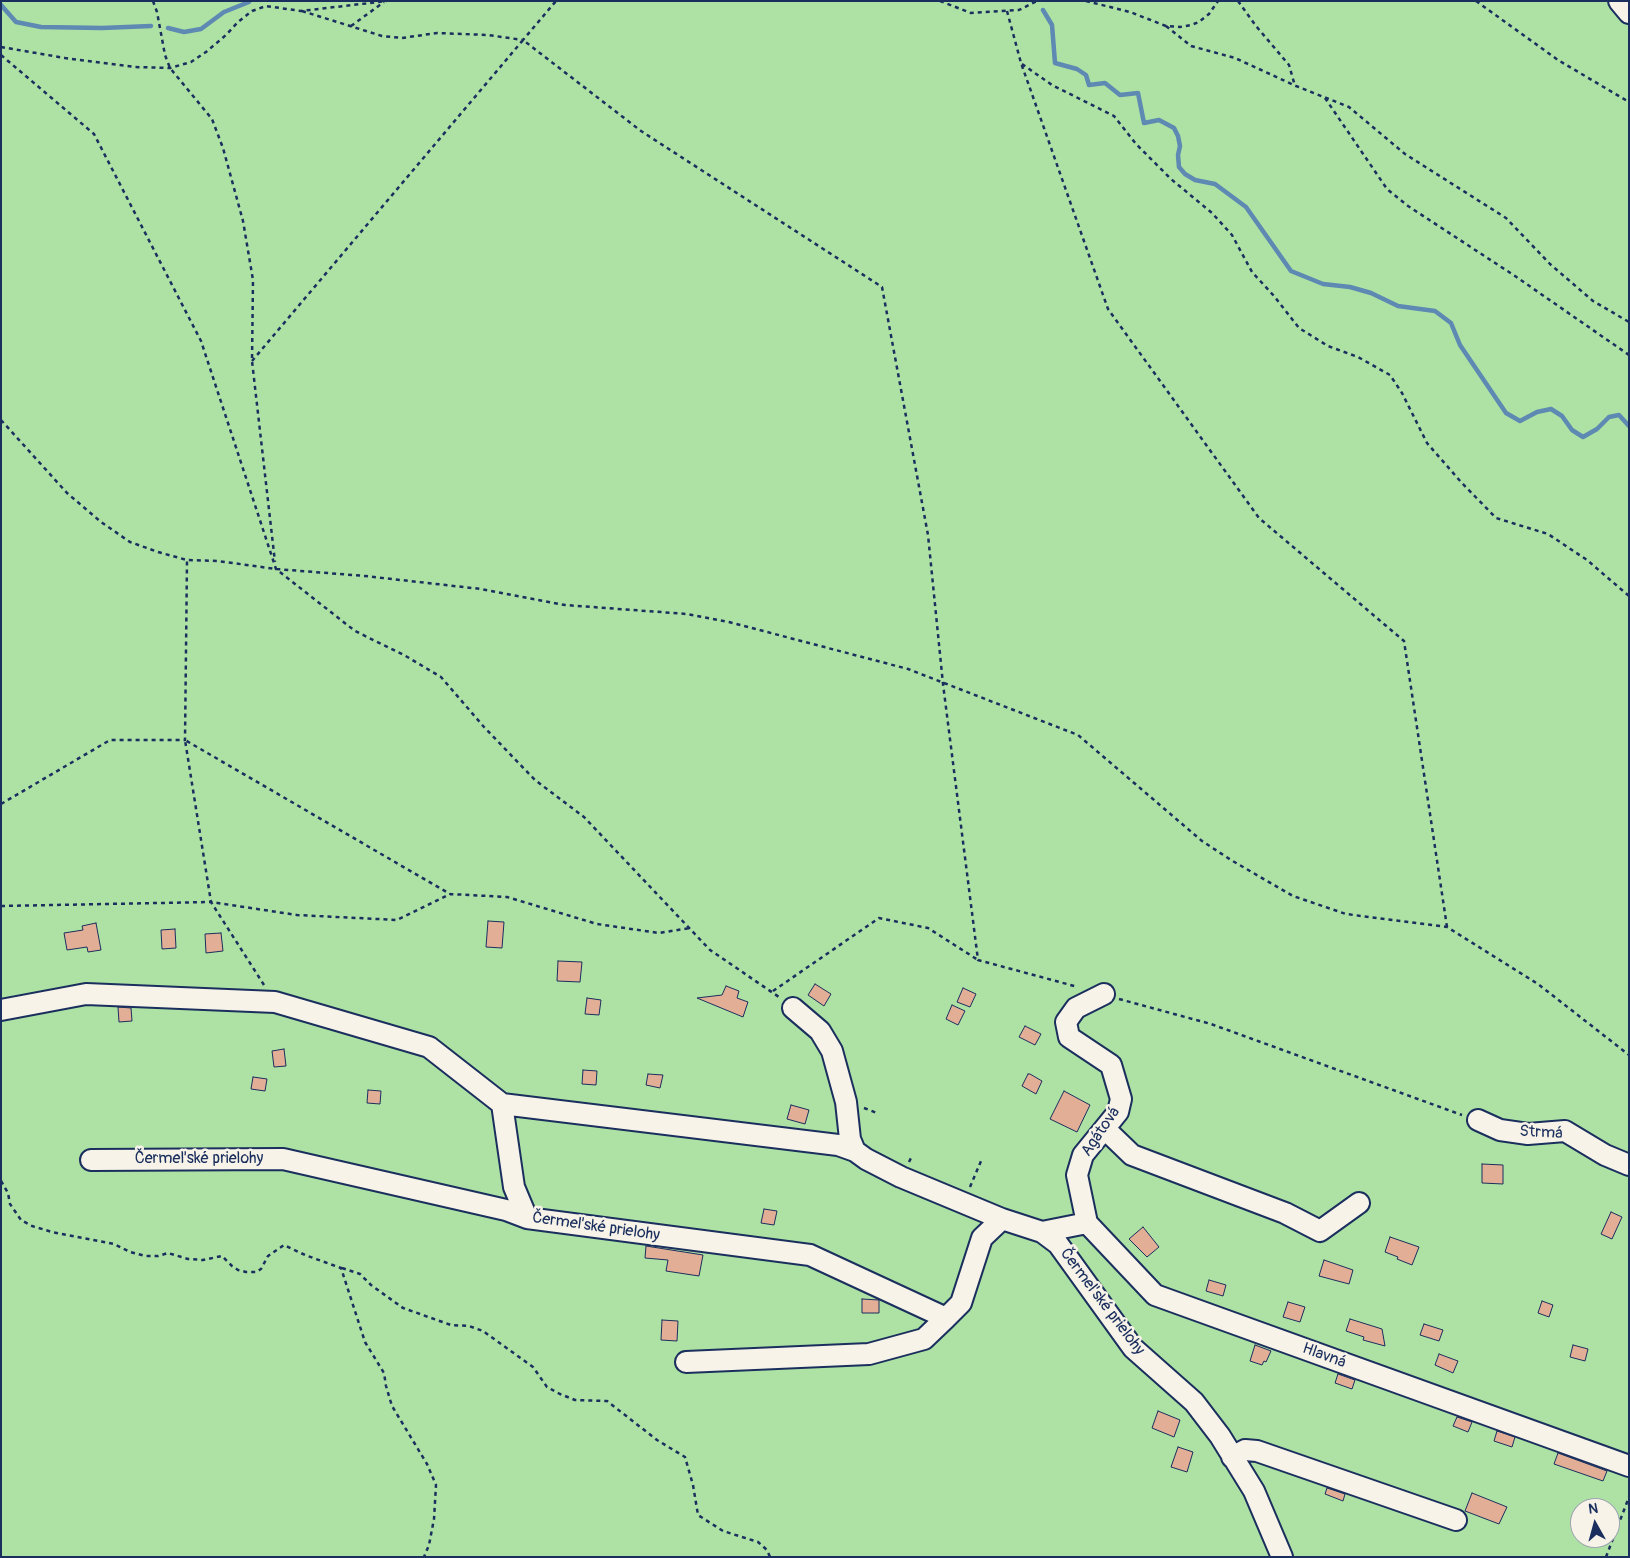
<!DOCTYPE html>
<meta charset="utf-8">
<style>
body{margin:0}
#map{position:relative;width:1630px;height:1558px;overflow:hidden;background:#f7f3e8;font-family:Pangolin,sans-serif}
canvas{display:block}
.frame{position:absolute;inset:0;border:2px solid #1b2f5e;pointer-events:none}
.north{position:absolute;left:1570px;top:1498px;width:50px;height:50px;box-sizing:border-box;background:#f7f3e8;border:1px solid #9fa5b1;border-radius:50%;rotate:353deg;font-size:14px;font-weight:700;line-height:20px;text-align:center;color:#1b2f5e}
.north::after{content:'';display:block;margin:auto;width:18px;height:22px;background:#1b2f5e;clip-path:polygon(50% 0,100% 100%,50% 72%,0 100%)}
</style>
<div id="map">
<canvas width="1630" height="1558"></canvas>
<div class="frame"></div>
<div class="north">N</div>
</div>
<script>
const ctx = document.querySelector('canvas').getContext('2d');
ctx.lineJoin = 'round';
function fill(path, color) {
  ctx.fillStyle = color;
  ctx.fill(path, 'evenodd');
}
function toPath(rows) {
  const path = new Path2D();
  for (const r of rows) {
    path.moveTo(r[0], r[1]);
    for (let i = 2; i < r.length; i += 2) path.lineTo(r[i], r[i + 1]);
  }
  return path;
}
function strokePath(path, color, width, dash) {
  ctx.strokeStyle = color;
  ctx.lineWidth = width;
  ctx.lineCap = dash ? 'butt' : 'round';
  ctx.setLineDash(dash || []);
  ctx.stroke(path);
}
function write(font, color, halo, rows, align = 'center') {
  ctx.font = font + ' Pangolin,sans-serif';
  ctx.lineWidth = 5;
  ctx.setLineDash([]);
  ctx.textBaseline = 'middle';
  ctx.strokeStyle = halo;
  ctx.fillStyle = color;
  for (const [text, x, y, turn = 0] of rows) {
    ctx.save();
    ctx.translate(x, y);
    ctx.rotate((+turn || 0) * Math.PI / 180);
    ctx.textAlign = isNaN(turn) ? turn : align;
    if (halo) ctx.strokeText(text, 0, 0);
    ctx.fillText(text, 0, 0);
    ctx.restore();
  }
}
fill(toPath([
 [1,1,1629,1,1629,1557,1,1557],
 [1580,1508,1610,1508,1610,1538,1580,1538]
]), '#aee2a4');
strokePath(toPath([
 [1,5,16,22,41,27,102,28,151,26],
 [1043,10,1052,25,1055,63,1077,69,1086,75,1089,85,1105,83,1120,95,1138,93,1144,123,1159,120,1174,128,1178,136,1180,146,1178,155,1179,167,1185,174,1195,180,1215,184,1246,207,1291,271,1323,284,1350,287,1371,293,1398,306,1435,311,1451,323,1460,345,1506,413,1520,421,1537,412,1551,409,1562,416,1572,430,1583,437,1597,429,1609,417,1619,415,1629,426],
 [168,28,184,32,201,29,224,12,249,2]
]), '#5e89b2', 4.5);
const building = toPath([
 [488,921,504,922,502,948,486,947,488,921],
 [96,923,101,950,88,952,87,947,67,950,64,933,83,930,82,926,96,923],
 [175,929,176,948,162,949,161,930,175,929],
 [221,933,223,951,206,953,205,934,221,933],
 [558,961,582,962,580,982,557,981,558,961],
 [815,984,831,994,824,1006,808,995,815,984],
 [726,986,739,991,737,998,748,1002,743,1017,697,998,722,995,726,986],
 [963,988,976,994,970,1007,957,1002,963,988],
 [587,998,601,1000,599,1015,585,1014,587,998],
 [952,1005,965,1011,958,1025,946,1019,952,1005],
 [118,1007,131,1008,132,1021,119,1022,118,1007],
 [1025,1026,1041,1034,1035,1045,1019,1037,1025,1026],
 [284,1049,286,1066,274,1067,272,1051,284,1049],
 [583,1070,597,1071,596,1085,582,1084,583,1070],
 [648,1074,663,1075,660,1088,646,1085,648,1074],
 [1028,1074,1030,1074,1042,1081,1036,1094,1022,1086,1028,1074],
 [253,1077,267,1079,265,1091,251,1089,253,1077],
 [368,1090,381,1091,380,1104,367,1103,368,1090],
 [1064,1091,1090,1105,1077,1132,1050,1119,1064,1091],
 [791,1105,809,1110,805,1124,787,1119,791,1105],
 [1482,1164,1503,1165,1503,1184,1482,1183,1482,1164],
 [764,1209,777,1211,774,1225,761,1223,764,1209],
 [1611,1212,1622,1217,1612,1239,1601,1234,1611,1212],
 [1143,1227,1159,1247,1147,1257,1129,1239,1143,1227],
 [1390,1237,1419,1247,1412,1265,1397,1259,1398,1257,1385,1252,1390,1237],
 [646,1246,703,1255,699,1276,666,1271,668,1260,645,1258,646,1246],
 [1324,1260,1353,1270,1349,1284,1319,1276,1324,1260],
 [1209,1280,1226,1285,1223,1296,1206,1291,1209,1280],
 [862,1299,879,1300,879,1313,862,1313,862,1299],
 [1542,1301,1553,1305,1549,1317,1538,1313,1542,1301],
 [1288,1302,1305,1307,1300,1322,1283,1317,1288,1302],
 [1350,1319,1382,1329,1385,1346,1363,1340,1364,1337,1346,1331,1350,1319],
 [662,1320,678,1321,677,1341,661,1340,662,1320],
 [1424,1324,1443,1330,1439,1341,1420,1335,1424,1324],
 [1255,1345,1271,1351,1266,1362,1264,1361,1262,1365,1250,1361,1255,1345],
 [1573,1345,1588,1349,1585,1361,1570,1357,1573,1345],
 [1439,1354,1458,1361,1453,1373,1435,1365,1439,1354],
 [1338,1374,1355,1380,1352,1389,1335,1383,1338,1374],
 [1158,1411,1180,1420,1174,1437,1152,1428,1158,1411],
 [1457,1417,1472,1422,1468,1432,1453,1426,1457,1417],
 [1497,1431,1515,1437,1512,1447,1494,1441,1497,1431],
 [1178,1447,1193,1452,1187,1472,1171,1467,1178,1447],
 [1558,1453,1607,1471,1603,1481,1554,1464,1558,1453],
 [1327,1488,1345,1494,1343,1501,1325,1494,1327,1488],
 [1472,1493,1507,1507,1499,1524,1465,1511,1472,1493]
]);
fill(building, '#e2ae96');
strokePath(building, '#1b2f5e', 1);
const minor = toPath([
 [1619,1,1629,13],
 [793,1008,820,1031,832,1051,846,1102,850,1139,855,1151,866,1159,901,1177,1002,1219,1042,1232,1058,1244,1133,1348,1194,1402,1220,1436,1254,1491,1282,1557],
 [1,1010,86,994,275,1002,429,1047,502,1104,838,1145,855,1151],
 [502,1104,514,1187,527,1218],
 [1478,1120,1500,1130,1528,1134,1565,1131,1605,1155,1629,1165],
 [1105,1129,1132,1155,1285,1213,1320,1231,1359,1203],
 [91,1160,283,1159,506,1210,527,1218,810,1255,946,1318,961,1303,982,1238,1002,1219],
 [1087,1223,1077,1175,1083,1155,1118,1112,1121,1099,1111,1065,1069,1037,1066,1022,1076,1008,1104,994],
 [1042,1232,1087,1223,1155,1295,1629,1466],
 [686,1362,869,1354,924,1339,946,1318],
 [1232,1457,1245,1450,1257,1451,1456,1520]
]);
strokePath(minor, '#1b2f5e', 24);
strokePath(toPath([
 [153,1,157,12,165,55,170,68,212,119,223,148,243,221,253,280,252,361,275,562],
 [940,1,971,13,1019,10,1037,1],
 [1086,1,1130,12,1166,26,1180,27,1191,25,1199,22,1209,14,1218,1],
 [1238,1,1256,26,1289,65,1295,86],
 [1476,1,1558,60,1629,102],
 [302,11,382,36,402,38,437,33,488,35,523,40,556,1],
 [1007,11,1021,63,1108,309,1259,518,1404,641,1447,927],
 [351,26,384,2],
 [1166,26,1191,46,1235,58,1296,86,1349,107,1405,154,1506,218,1550,264,1593,301,1629,322],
 [1,47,65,58,135,67,170,68,191,62,206,52,226,35,238,22,252,11,266,6,301,11,387,1],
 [1,55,94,134,201,341,276,569,355,631,404,655,441,677,484,727,535,780,584,817,710,950,779,997],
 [1022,64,1052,85,1114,116,1136,144,1171,179,1212,213,1232,235,1252,272,1274,296,1299,328,1328,346,1358,357,1390,375,1402,393,1427,443,1461,482,1496,518,1548,534,1587,560,1629,596],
 [1325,98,1387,189,1408,206,1515,276,1629,355],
 [252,361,523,40,641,131,882,287,928,535,943,684,978,960,1078,987],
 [1,420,67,493,101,522,130,542,158,552,187,560,218,561,276,569,365,576,481,589,565,605,687,614,729,622,908,669,1078,735,1202,841,1231,860,1293,896,1346,914,1447,927,1538,984,1629,1055],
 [1,804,110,740,185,740,187,560],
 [1,906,211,902,185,740,450,894],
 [264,985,211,902,297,915,397,920,450,894,507,897,597,924,659,933,690,928],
 [773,991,879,918,928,928,978,960],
 [1119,999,1211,1024,1462,1115],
 [864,1108,877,1113],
 [909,1162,912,1156],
 [1,1181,8,1193,10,1204,21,1220,32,1226,52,1232,114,1244,130,1252,146,1256,158,1256,168,1253,188,1259,203,1260,222,1256,232,1266,238,1270,246,1272,256,1272,261,1269,268,1256,284,1245,305,1255,341,1268,365,1342,384,1373,386,1386,392,1406,427,1464,436,1485,434,1519,429,1545,424,1557],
 [970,1187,981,1161],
 [342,1268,360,1274,371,1285,403,1308,451,1325,469,1326,483,1331,533,1367,547,1387,560,1394,575,1400,607,1401,657,1440,685,1457,693,1485,698,1515,723,1531,758,1542,767,1550,770,1557],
 [1606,1557,1629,1497]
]), '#1b2f5e', 2.5, [4, 4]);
strokePath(minor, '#f7f3e8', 20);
write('16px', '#1b2f5e', '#f7f3e8', [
 ["Agátová",1101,1132,-56],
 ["Strmá",1541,1133,3],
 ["Čermeľské prielohy",199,1159],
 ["Čermeľské prielohy",596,1227,8],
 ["Čermeľské prielohy",1102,1302,53],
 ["Hlavná",1324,1356,20]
]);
</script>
